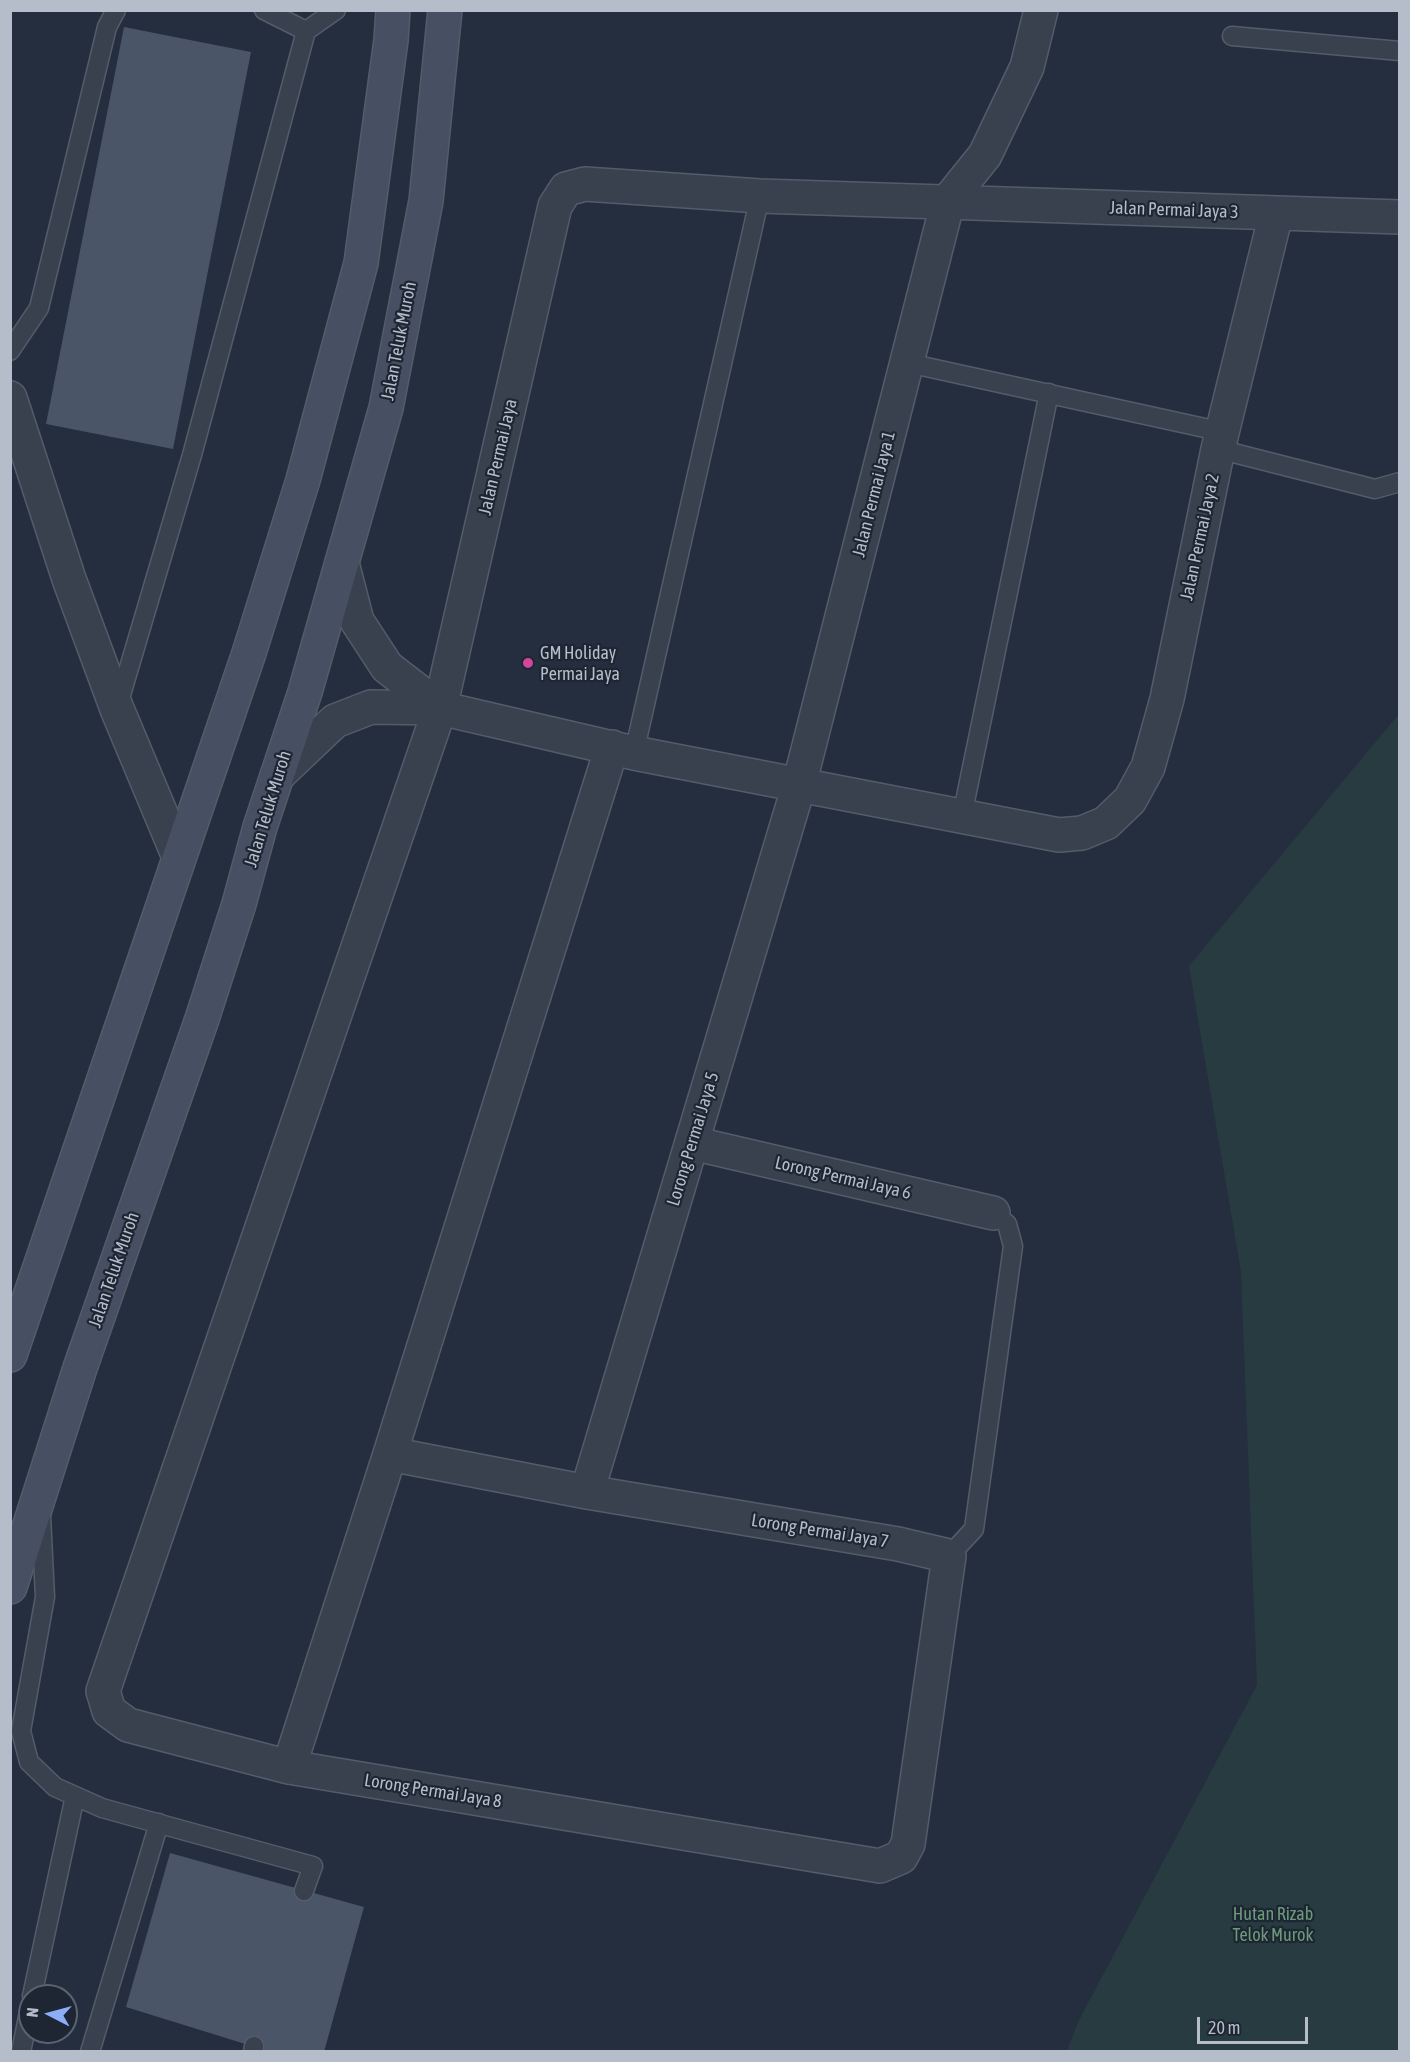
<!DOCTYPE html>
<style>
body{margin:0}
#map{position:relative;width:1410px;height:2062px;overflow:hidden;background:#252e3f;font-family:"Asap Condensed",sans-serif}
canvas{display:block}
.frame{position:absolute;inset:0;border:12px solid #b5bcca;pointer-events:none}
.north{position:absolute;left:18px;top:1984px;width:60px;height:60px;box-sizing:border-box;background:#1e2634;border:2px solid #5a6270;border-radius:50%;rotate:276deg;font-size:16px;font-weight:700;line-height:24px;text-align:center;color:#b5bcca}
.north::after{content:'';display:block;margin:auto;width:21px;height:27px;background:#8daef7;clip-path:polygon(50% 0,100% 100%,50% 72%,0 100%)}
.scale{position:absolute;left:1197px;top:2017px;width:111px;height:27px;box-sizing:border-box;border:3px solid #b5bcca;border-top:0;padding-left:8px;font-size:18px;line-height:21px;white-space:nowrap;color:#b5bcca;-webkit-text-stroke:4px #1e2634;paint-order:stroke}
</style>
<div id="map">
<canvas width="1410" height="2062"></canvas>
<div class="frame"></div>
<div class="north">N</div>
<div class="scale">20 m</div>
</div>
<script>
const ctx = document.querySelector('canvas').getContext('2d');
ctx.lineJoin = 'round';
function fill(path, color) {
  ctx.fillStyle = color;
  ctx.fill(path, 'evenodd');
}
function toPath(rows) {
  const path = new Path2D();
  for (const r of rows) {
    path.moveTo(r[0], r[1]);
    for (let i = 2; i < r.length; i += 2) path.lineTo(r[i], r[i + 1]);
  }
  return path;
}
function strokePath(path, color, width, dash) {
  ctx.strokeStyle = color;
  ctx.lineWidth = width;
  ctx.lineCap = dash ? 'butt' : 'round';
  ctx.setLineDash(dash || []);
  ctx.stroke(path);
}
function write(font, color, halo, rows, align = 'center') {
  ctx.font = font + ' "Asap Condensed",sans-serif';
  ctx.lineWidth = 4.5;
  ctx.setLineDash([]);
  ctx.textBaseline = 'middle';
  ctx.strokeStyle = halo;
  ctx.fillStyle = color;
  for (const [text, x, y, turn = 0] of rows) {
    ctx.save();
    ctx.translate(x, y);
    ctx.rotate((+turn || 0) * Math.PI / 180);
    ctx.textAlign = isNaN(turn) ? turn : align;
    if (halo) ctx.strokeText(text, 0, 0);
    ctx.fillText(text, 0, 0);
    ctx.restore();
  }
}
fill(toPath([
 [1399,714,1399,2051,1067,2051,1078,2022,1257,1685,1241,1272,1189,966]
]), '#273b40');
fill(toPath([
 [124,27,251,52,173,449,46,424],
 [170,1853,364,1907,324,2052,271,2052,126,2007]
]), '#4b5568');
const lane = toPath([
 [264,10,306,31],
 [1232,36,1400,51],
 [10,351,39,308,107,27,116,10],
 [908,363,1223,432],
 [1218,449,1375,489,1400,482],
 [118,705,192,455,306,31,336,10],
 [634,753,760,196],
 [962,816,1049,393],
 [41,1516,45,1597,21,1731,29,1762,55,1787,102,1808,313,1866,304,1891],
 [949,1556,974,1529,1013,1246,1007,1224,993,1213],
 [32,1996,75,1796],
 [21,2052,30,2007],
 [90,2052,159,1823],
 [253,2052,254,2046]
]);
const street = toPath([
 [10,398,69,579,117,709,179,857],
 [342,563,357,621,387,667,440,708],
 [277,776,335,721,371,707,440,708,634,753,1059,835,1082,833,1106,823,1130,800,1148,767,1167,699,1218,449,1276,214],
 [692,1143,993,1213],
 [390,1454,587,1492,898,1544,949,1556,908,1844,901,1857,880,1866,289,1767,390,1454,612,747],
 [587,1492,799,785,948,201,985,155,1027,67,1041,10],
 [289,1767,128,1725,109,1711,103,1691,440,708,555,206,566,189,585,184,760,196,1400,217]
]);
const secondary = toPath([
 [10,1355,249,653,303,480,361,263,391,40,393,10],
 [10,1587,80,1368,202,1019,239,904,260,827,305,692,386,408,426,201,445,10]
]);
strokePath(lane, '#545c6a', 21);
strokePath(street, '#545c6a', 36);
strokePath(secondary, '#545c6a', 36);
strokePath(lane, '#39414f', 18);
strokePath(street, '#39414f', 33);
strokePath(secondary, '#474f62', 33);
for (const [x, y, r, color] of [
 [528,663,6,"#d1479c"]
]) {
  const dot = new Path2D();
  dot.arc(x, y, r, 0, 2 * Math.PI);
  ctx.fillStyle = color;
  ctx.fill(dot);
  strokePath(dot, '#1e2634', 2);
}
write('18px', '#b5bcca', '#1e2634', [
 ["Jalan Permai Jaya 3",1174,210,2],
 ["Jalan Teluk Muroh",399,341,-79],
 ["Jalan Permai Jaya",498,457,-77],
 ["Jalan Permai Jaya 1",874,494,-76],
 ["Jalan Permai Jaya 2",1200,537,-78],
 ["Jalan Teluk Muroh",268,809,-73],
 ["Lorong Permai Jaya 5",693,1139,-73],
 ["Lorong Permai Jaya 6",843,1178,13],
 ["Jalan Teluk Muroh",114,1270,-71],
 ["Lorong Permai Jaya 7",820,1531,9],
 ["Lorong Permai Jaya 8",433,1791,9]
]);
write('18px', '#b5bcca', '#1e2634', [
 ["GM Holiday",540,653],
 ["Permai Jaya",540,674]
], 'left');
write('18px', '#6d9a7a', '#1e2634', [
 ["Hutan Rizab",1273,1914],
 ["Telok Murok",1273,1935]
]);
</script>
